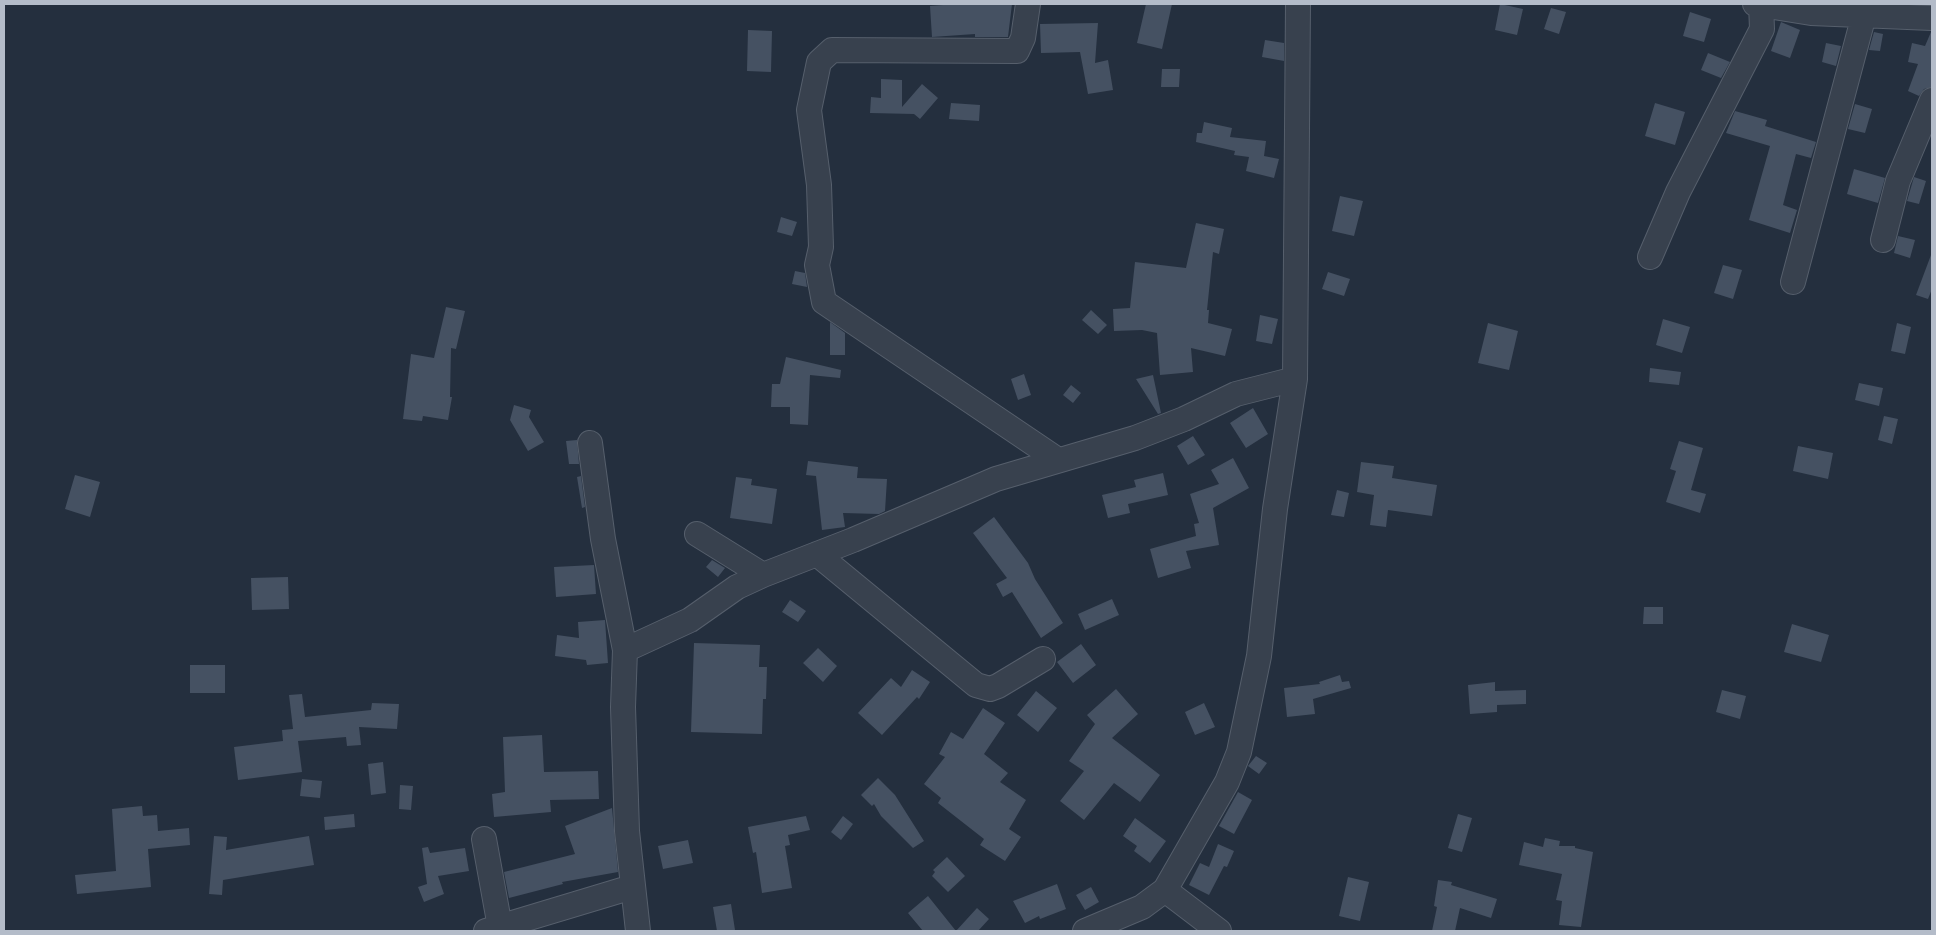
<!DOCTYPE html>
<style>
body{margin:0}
#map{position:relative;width:1936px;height:935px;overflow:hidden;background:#242f3e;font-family:"Exo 2",sans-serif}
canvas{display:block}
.frame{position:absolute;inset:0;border:5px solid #b4bcc9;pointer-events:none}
</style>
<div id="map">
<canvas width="1936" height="935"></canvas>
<div class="frame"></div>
</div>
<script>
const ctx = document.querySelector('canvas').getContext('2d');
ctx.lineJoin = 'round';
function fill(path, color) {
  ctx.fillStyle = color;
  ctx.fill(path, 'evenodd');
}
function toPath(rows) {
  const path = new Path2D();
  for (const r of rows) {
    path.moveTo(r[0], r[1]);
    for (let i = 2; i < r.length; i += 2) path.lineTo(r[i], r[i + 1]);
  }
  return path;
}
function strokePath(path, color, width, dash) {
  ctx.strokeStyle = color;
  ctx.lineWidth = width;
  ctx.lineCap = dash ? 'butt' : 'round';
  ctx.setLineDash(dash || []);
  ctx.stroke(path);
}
fill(toPath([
 [956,4,1012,4,1008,37,975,37,975,34,932,37,930,6],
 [1146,4,1172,4,1162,49,1137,43],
 [1500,4,1523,9,1517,35,1495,30],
 [1551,8,1566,12,1559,34,1544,29],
 [1690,12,1711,19,1704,42,1683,36],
 [1781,22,1800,30,1790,58,1771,51],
 [1098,23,1095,63,1108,60,1113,90,1088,94,1080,52,1041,53,1040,24],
 [748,30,772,31,771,72,747,71],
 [1874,32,1883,34,1880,51,1869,50],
 [1931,32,1932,87,1924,89,1919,96,1908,91,1918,64,1908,62,1912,43,1925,46],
 [1265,40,1284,43,1284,61,1262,57],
 [1826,43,1841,46,1836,66,1822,62],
 [1708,53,1730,62,1721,78,1701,70],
 [1162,69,1180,69,1179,87,1161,87],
 [881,79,902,80,902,107,922,84,938,98,920,119,914,114,870,113,871,97,881,98],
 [951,103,980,105,979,121,949,119],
 [1655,103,1685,112,1675,145,1645,136],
 [1855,104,1872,109,1865,133,1848,129],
 [1735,111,1767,120,1765,126,1816,142,1811,158,1796,154,1783,205,1797,210,1790,233,1749,220,1770,146,1726,133],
 [1204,122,1232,128,1230,137,1266,141,1264,156,1279,159,1274,178,1246,171,1249,157,1234,155,1235,151,1196,142,1197,133,1202,133],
 [1854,169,1885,178,1878,203,1847,194],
 [1914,177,1926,181,1919,204,1907,201],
 [1340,196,1363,201,1354,236,1332,231],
 [781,217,797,222,792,236,777,232],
 [1196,223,1224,229,1219,254,1213,252,1207,310,1209,310,1208,323,1232,329,1225,356,1191,348,1193,372,1160,375,1157,333,1142,330,1114,331,1113,309,1130,308,1135,262,1186,268],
 [1898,236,1915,240,1910,258,1894,253],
 [1931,255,1932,289,1928,299,1916,295],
 [1723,265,1742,270,1733,299,1714,293],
 [795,271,805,273,807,287,792,284],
 [1328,272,1350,279,1344,296,1322,289],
 [446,307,465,311,456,349,451,348,450,397,452,397,448,420,423,416,422,421,403,419,411,354,434,358],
 [1091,310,1107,325,1098,334,1082,320],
 [1260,315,1278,319,1272,344,1256,341],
 [1663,319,1690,327,1682,353,1656,345],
 [830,322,845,333,845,355,830,355],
 [1488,323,1518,331,1509,370,1478,363],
 [1897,323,1911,327,1905,354,1891,351],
 [786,357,841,370,840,378,810,375,808,425,790,424,790,407,771,407,772,384,780,384],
 [1650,368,1681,372,1679,385,1649,382],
 [1024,374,1031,395,1018,400,1011,379],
 [1153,375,1161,413,1158,414,1136,379],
 [1859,383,1883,388,1879,406,1855,400],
 [1071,385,1081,393,1073,403,1063,395],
 [514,405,531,410,529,417,544,442,528,451,510,420],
 [1253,408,1268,434,1246,448,1230,423],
 [1884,416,1898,419,1892,444,1878,440],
 [1193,436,1205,455,1188,465,1177,446],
 [577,440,579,464,569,464,566,441],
 [1679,441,1703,448,1691,490,1706,494,1700,513,1666,502,1676,471,1670,469],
 [1798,446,1833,453,1828,479,1793,471],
 [1233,458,1249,488,1213,508,1219,545,1186,551,1191,568,1158,578,1150,549,1196,536,1194,524,1199,523,1190,494,1219,484,1211,470],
 [808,461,858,467,857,478,887,479,885,511,879,514,843,513,845,527,822,530,816,476,806,475],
 [1361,462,1394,466,1392,478,1437,485,1432,516,1388,510,1386,527,1370,525,1374,495,1357,492],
 [1163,473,1168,495,1128,504,1130,513,1108,518,1102,495,1136,487,1134,480],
 [75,475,100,482,90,517,65,509],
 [581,476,585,507,582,508,577,477],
 [736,477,752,479,751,485,777,489,772,524,730,518],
 [1337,490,1349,493,1344,517,1331,515],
 [994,517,1028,563,1035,579,1063,623,1041,638,1012,592,1003,597,996,584,1007,578,973,533],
 [712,560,725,568,718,577,706,567],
 [594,565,596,594,556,597,554,567],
 [288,577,289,609,252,610,251,578],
 [1112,599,1119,615,1085,630,1078,614],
 [790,600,806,611,798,622,782,612],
 [1644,607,1663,607,1663,624,1643,624],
 [605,620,608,663,587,665,586,660,555,656,557,635,579,638,578,622],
 [1792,624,1829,635,1821,662,1784,652],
 [694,643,760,645,759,667,767,667,766,699,763,699,762,734,691,732],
 [1081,644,1096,665,1073,683,1057,662],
 [818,648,837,666,823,682,803,663],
 [190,665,225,665,225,693,190,693],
 [912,670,930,682,919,699,917,697,882,735,858,713,891,678,901,687],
 [1340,675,1342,682,1349,681,1351,688,1313,699,1315,714,1287,717,1284,688,1320,684,1319,682],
 [1495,682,1495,691,1526,690,1526,704,1497,705,1497,712,1470,714,1468,685],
 [1116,689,1138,714,1112,738,1160,775,1140,802,1114,783,1084,820,1060,801,1084,771,1069,761,1095,724,1087,715],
 [1722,690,1746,696,1740,719,1716,712],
 [1036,691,1057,708,1038,732,1017,715],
 [302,694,305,717,371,710,372,703,399,704,397,729,359,727,361,745,347,746,346,737,298,741,302,772,238,780,234,747,283,741,282,730,293,729,289,695],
 [1204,703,1215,727,1195,735,1185,712],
 [983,708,1005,723,984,754,1008,773,1000,782,1026,800,1009,829,1021,837,1005,861,980,845,984,839,938,803,941,798,924,784,945,757,939,754,951,732,963,739],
 [542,735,544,772,598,771,599,799,550,800,551,812,494,817,492,794,505,792,503,737],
 [1256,756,1267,763,1259,774,1248,766],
 [383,762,386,793,371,795,368,764],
 [878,778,895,795,924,841,913,848,881,816,874,804,872,806,861,795],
 [302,779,322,781,320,798,300,796],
 [400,785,413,786,411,810,399,809],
 [1238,792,1252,800,1234,834,1219,826],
 [142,806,143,816,157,815,158,831,189,828,190,845,148,849,151,887,77,894,75,875,116,871,112,809],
 [612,808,618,872,562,882,563,884,509,898,504,872,575,854,565,826],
 [354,814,355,827,325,830,324,817],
 [1458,814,1472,818,1462,852,1448,848],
 [806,816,810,830,788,835,790,845,785,846,792,888,762,893,756,852,753,853,748,827],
 [843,816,853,824,841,840,831,832],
 [1135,818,1166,841,1150,863,1134,851,1137,846,1123,836],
 [214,836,227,837,226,850,309,836,314,865,223,880,222,895,209,894],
 [1545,838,1560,841,1559,846,1575,846,1575,848,1593,852,1581,927,1559,925,1562,901,1556,900,1562,874,1519,865,1524,842,1543,847],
 [688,840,693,863,663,869,658,846],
 [1218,844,1234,851,1227,867,1224,866,1209,895,1189,885,1200,863,1209,867],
 [428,847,430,853,465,848,469,871,438,876,444,894,424,902,418,887,427,884,422,848],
 [947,857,965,876,948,892,932,876,935,872,933,870],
 [1348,877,1369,882,1360,921,1339,916],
 [1438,880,1452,882,1451,885,1497,899,1491,918,1460,908,1455,931,1432,931,1437,907,1434,906],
 [1057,884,1066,909,1040,919,1039,916,1025,923,1013,901],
 [1091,887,1099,902,1085,910,1076,895],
 [928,896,956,931,977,908,989,919,978,931,923,931,908,913],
 [731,904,735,930,717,931,713,907]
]), '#455162');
const minor = toPath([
 [1028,4,1023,38,1017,51,832,50,819,62,809,110,819,185,821,247,817,265,824,302,1058,460],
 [1755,4,1811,13,1932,18],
 [1883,240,1898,181,1932,100],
 [1650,257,1678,192,1762,29,1761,4],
 [1793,282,1864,15],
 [590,443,603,539,625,650,623,707,627,831,638,931],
 [697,534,763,575],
 [817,554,976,685,990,689,998,686,1043,659],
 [625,650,690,620,737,587,763,575,853,540,996,479,1135,438,1184,419,1236,394,1295,379],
 [484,839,500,927],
 [1165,890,1219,931],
 [486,931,632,887],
 [1085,931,1142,907,1165,890,1227,782,1239,752,1259,656,1275,509,1295,379,1298,4]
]);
strokePath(minor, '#565f6c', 26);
strokePath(minor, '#38414e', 24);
</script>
